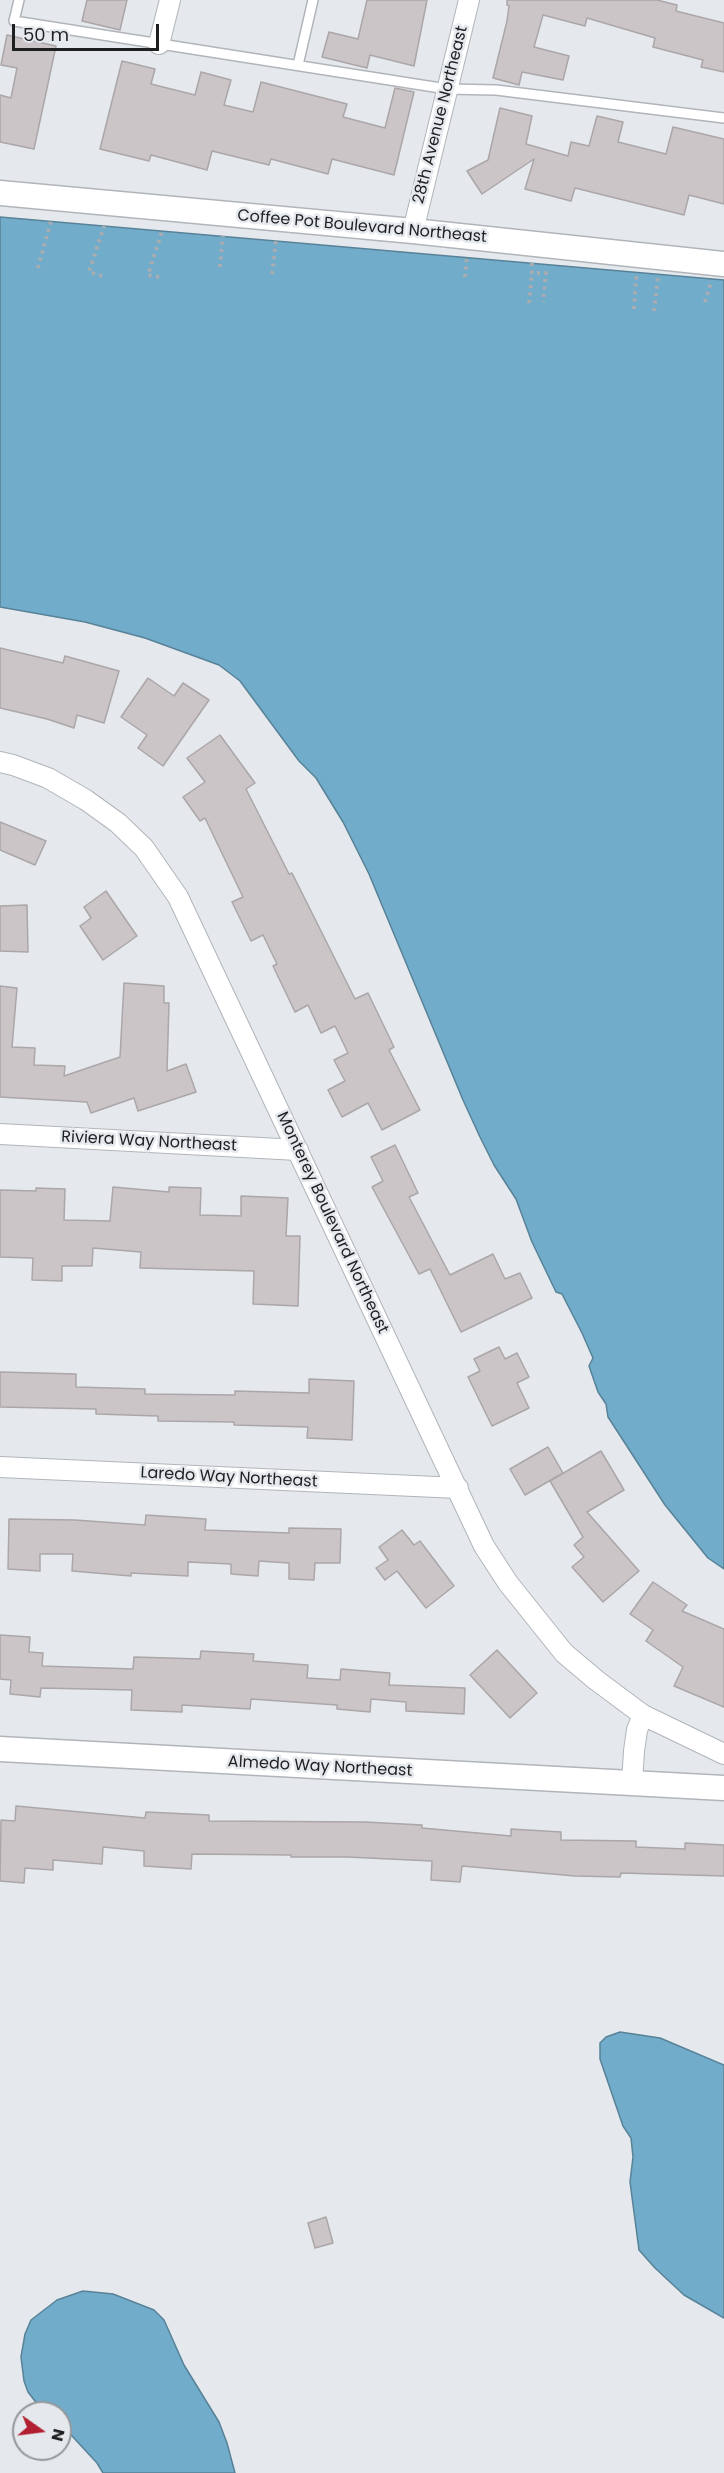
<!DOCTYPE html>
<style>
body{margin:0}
#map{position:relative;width:724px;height:2473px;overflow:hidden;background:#e5e9ed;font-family:Poppins,sans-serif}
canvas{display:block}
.north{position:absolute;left:12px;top:2401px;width:60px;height:60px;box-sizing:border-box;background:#e5e9ed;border:2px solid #95989b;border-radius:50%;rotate:104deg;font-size:16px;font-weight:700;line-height:24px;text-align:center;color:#1e1f21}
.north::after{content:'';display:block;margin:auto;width:21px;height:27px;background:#b11f31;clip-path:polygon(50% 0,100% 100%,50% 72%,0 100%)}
.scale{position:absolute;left:12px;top:24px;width:147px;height:27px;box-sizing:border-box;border:3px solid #1e1f21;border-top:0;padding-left:8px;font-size:18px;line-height:21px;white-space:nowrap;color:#1e1f21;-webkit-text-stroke:4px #e5e9ed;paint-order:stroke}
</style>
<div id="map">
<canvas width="724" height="2473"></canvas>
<div class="north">N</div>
<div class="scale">50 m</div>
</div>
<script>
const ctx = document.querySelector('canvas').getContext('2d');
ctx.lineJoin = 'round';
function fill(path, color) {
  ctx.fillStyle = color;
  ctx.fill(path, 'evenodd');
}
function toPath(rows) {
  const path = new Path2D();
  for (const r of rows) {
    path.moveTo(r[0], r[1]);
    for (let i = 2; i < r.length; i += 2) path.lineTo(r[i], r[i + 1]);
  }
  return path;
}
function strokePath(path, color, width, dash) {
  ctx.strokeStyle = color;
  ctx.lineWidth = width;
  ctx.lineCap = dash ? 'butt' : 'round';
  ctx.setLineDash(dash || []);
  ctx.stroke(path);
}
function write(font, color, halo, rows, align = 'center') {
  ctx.font = font + ' Poppins,sans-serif';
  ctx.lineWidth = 5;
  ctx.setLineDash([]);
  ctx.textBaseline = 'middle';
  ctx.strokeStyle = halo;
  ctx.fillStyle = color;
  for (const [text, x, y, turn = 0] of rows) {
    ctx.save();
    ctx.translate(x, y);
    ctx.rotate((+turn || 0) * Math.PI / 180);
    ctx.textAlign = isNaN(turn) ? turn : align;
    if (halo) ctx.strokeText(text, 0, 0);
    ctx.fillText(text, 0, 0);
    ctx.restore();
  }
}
const water = toPath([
 [0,217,724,280,724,1569,708,1558,665,1505,608,1417,606,1404,598,1392,589,1366,593,1358,582,1333,562,1294,556,1292,532,1242,516,1199,494,1165,480,1137,463,1100,369,874,343,822,316,778,299,761,240,681,219,665,145,638,85,622,0,607,0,217],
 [620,2032,660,2038,724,2065,724,2318,684,2295,655,2268,639,2250,630,2182,633,2157,631,2138,623,2126,600,2059,600,2043,606,2037,620,2032],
 [83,2291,113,2294,154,2310,164,2320,184,2365,219,2422,227,2443,235,2473,103,2473,97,2463,60,2423,60,2413,50,2413,38,2405,28,2392,24,2381,21,2357,25,2334,31,2320,57,2300,83,2291]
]);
fill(water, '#71acca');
strokePath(water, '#588297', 1.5);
const building = toPath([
 [87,0,127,0,120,30,82,21,87,0],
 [367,0,427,0,414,66,370,55,367,68,322,57,329,32,358,39,367,0],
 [507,0,657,0,677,5,676,11,724,23,724,72,701,67,703,60,653,47,655,38,587,18,585,26,543,15,534,47,569,56,563,80,522,72,519,85,493,78,507,21,509,6,507,5,507,0],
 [7,35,56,46,34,149,0,142,0,95,11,98,17,68,1,65,7,35],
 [122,61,155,69,151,84,195,95,201,72,231,80,224,105,253,112,261,82,347,104,343,117,385,128,395,88,414,92,394,175,332,159,328,174,271,159,269,165,212,151,207,170,151,155,149,161,100,149,122,61],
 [500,108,532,116,526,144,568,156,571,142,589,146,597,116,623,122,618,142,666,154,673,127,724,139,724,204,689,195,684,215,575,188,571,201,525,189,534,159,482,194,467,171,488,160,500,108],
 [0,648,63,663,65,656,119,671,104,723,77,715,74,728,47,719,0,708,0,648],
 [148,678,174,696,183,683,209,700,163,766,138,748,147,735,121,717,148,678],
 [220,735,255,783,246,789,289,874,292,873,355,999,368,993,394,1047,389,1050,420,1110,382,1130,368,1103,342,1117,328,1090,345,1081,334,1060,348,1053,335,1026,321,1033,308,1005,295,1012,273,966,277,964,263,935,251,941,232,902,243,897,205,818,200,821,183,797,205,782,187,758,220,735],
 [0,822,46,841,35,865,0,850,0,822],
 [106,891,137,936,103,960,80,926,91,918,84,907,106,891],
 [27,905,28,952,0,951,0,906,27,905],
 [124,983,164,986,164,1003,169,1003,167,1071,186,1064,196,1092,138,1111,134,1098,91,1113,87,1102,0,1097,0,986,17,988,12,1047,35,1048,34,1065,65,1066,64,1076,120,1057,124,983],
 [395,1145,418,1193,409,1197,450,1275,493,1254,505,1279,520,1273,532,1298,461,1332,430,1269,419,1274,372,1187,383,1181,371,1157,395,1145],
 [113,1187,169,1192,169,1187,201,1188,200,1215,241,1216,241,1196,288,1198,286,1236,300,1236,298,1306,253,1304,254,1271,140,1268,141,1252,93,1248,92,1266,62,1266,62,1281,32,1280,33,1258,0,1257,0,1190,36,1191,36,1188,65,1189,64,1220,110,1221,113,1187],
 [499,1347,505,1359,517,1353,529,1377,517,1383,529,1408,492,1426,468,1377,480,1371,474,1359,499,1347],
 [0,1372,76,1374,76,1387,145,1389,145,1394,235,1395,235,1391,309,1393,309,1379,354,1381,352,1440,307,1438,308,1427,234,1425,234,1422,158,1421,158,1416,96,1414,96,1409,0,1407,0,1372],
 [548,1447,563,1473,525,1495,510,1469,548,1447],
 [601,1451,624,1490,587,1512,639,1571,603,1602,572,1567,584,1557,574,1545,583,1537,550,1481,601,1451],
 [146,1515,206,1519,205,1530,289,1533,289,1528,341,1529,340,1563,315,1563,314,1580,289,1579,289,1563,259,1561,258,1576,231,1574,231,1564,188,1562,188,1576,131,1573,131,1576,72,1571,73,1554,40,1554,40,1571,8,1569,9,1519,75,1520,145,1525,146,1515],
 [402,1530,414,1545,420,1541,454,1586,426,1608,397,1571,385,1580,376,1568,388,1560,379,1547,402,1530],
 [653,1582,687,1605,682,1611,724,1629,724,1707,674,1686,683,1667,646,1641,653,1630,630,1614,653,1582],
 [0,1635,30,1637,29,1652,43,1653,42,1666,133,1669,134,1657,200,1659,201,1651,254,1654,253,1661,308,1665,307,1678,340,1680,341,1669,390,1673,389,1685,465,1688,464,1714,406,1711,406,1702,371,1699,370,1712,337,1709,337,1705,251,1699,250,1709,182,1705,182,1712,131,1710,132,1690,41,1688,40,1697,10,1694,11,1680,0,1679,0,1635],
 [497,1650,537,1693,510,1718,470,1675,497,1650],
 [16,1806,145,1818,146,1812,209,1815,209,1821,365,1822,422,1825,422,1828,511,1836,511,1829,561,1832,561,1840,636,1841,636,1847,685,1849,685,1843,724,1845,724,1876,621,1873,620,1877,575,1876,462,1866,460,1882,431,1880,432,1861,347,1857,291,1857,291,1855,192,1854,191,1869,144,1866,144,1851,103,1847,102,1864,53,1860,53,1870,25,1868,24,1883,0,1881,1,1820,15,1821,16,1806],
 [326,2217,333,2243,315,2248,308,2223,326,2217]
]);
fill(building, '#cbc5c8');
strokePath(building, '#aba6a8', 1.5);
const service = toPath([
 [19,0,14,21,447,89,496,90,724,118],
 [298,65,313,0]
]);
const minor = toPath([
 [159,44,170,0],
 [413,231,469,0],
 [0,762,13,765,48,778,86,800,118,823,144,848,178,897,484,1546,508,1583,564,1653,596,1680,643,1715,724,1754],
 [0,1134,298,1150],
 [0,1467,458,1488],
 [632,1783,634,1751,637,1730,643,1715]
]);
const tertiary = toPath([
 [0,193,413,231,724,264],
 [0,1749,724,1788]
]);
strokePath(service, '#b1b5ba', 12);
strokePath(minor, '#b1b5ba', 22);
strokePath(tertiary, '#b1b5ba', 27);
strokePath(toPath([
 [532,263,532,273,546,273,543,302],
 [220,267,223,236],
 [38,268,51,221],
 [272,274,276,240],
 [102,276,89,272,104,226],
 [159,277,148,275,162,231],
 [465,277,467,257],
 [705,302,711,282],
 [529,303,532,273],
 [634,309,636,278,639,279],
 [654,311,658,277]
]), '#a9acb0', 4, [3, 4.5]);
strokePath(service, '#fff', 9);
strokePath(minor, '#fff', 20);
strokePath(tertiary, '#fff', 24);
write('16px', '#1e1f21', '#e5e9ed', [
 ["28th Avenue Northeast",441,115,-76],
 ["Coffee Pot Boulevard Northeast",362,227,5],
 ["Riviera Way Northeast",149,1142,3],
 ["Monterey Boulevard Northeast",332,1223,65],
 ["Laredo Way Northeast",229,1478,3],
 ["Almedo Way Northeast",320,1767,3]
]);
</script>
